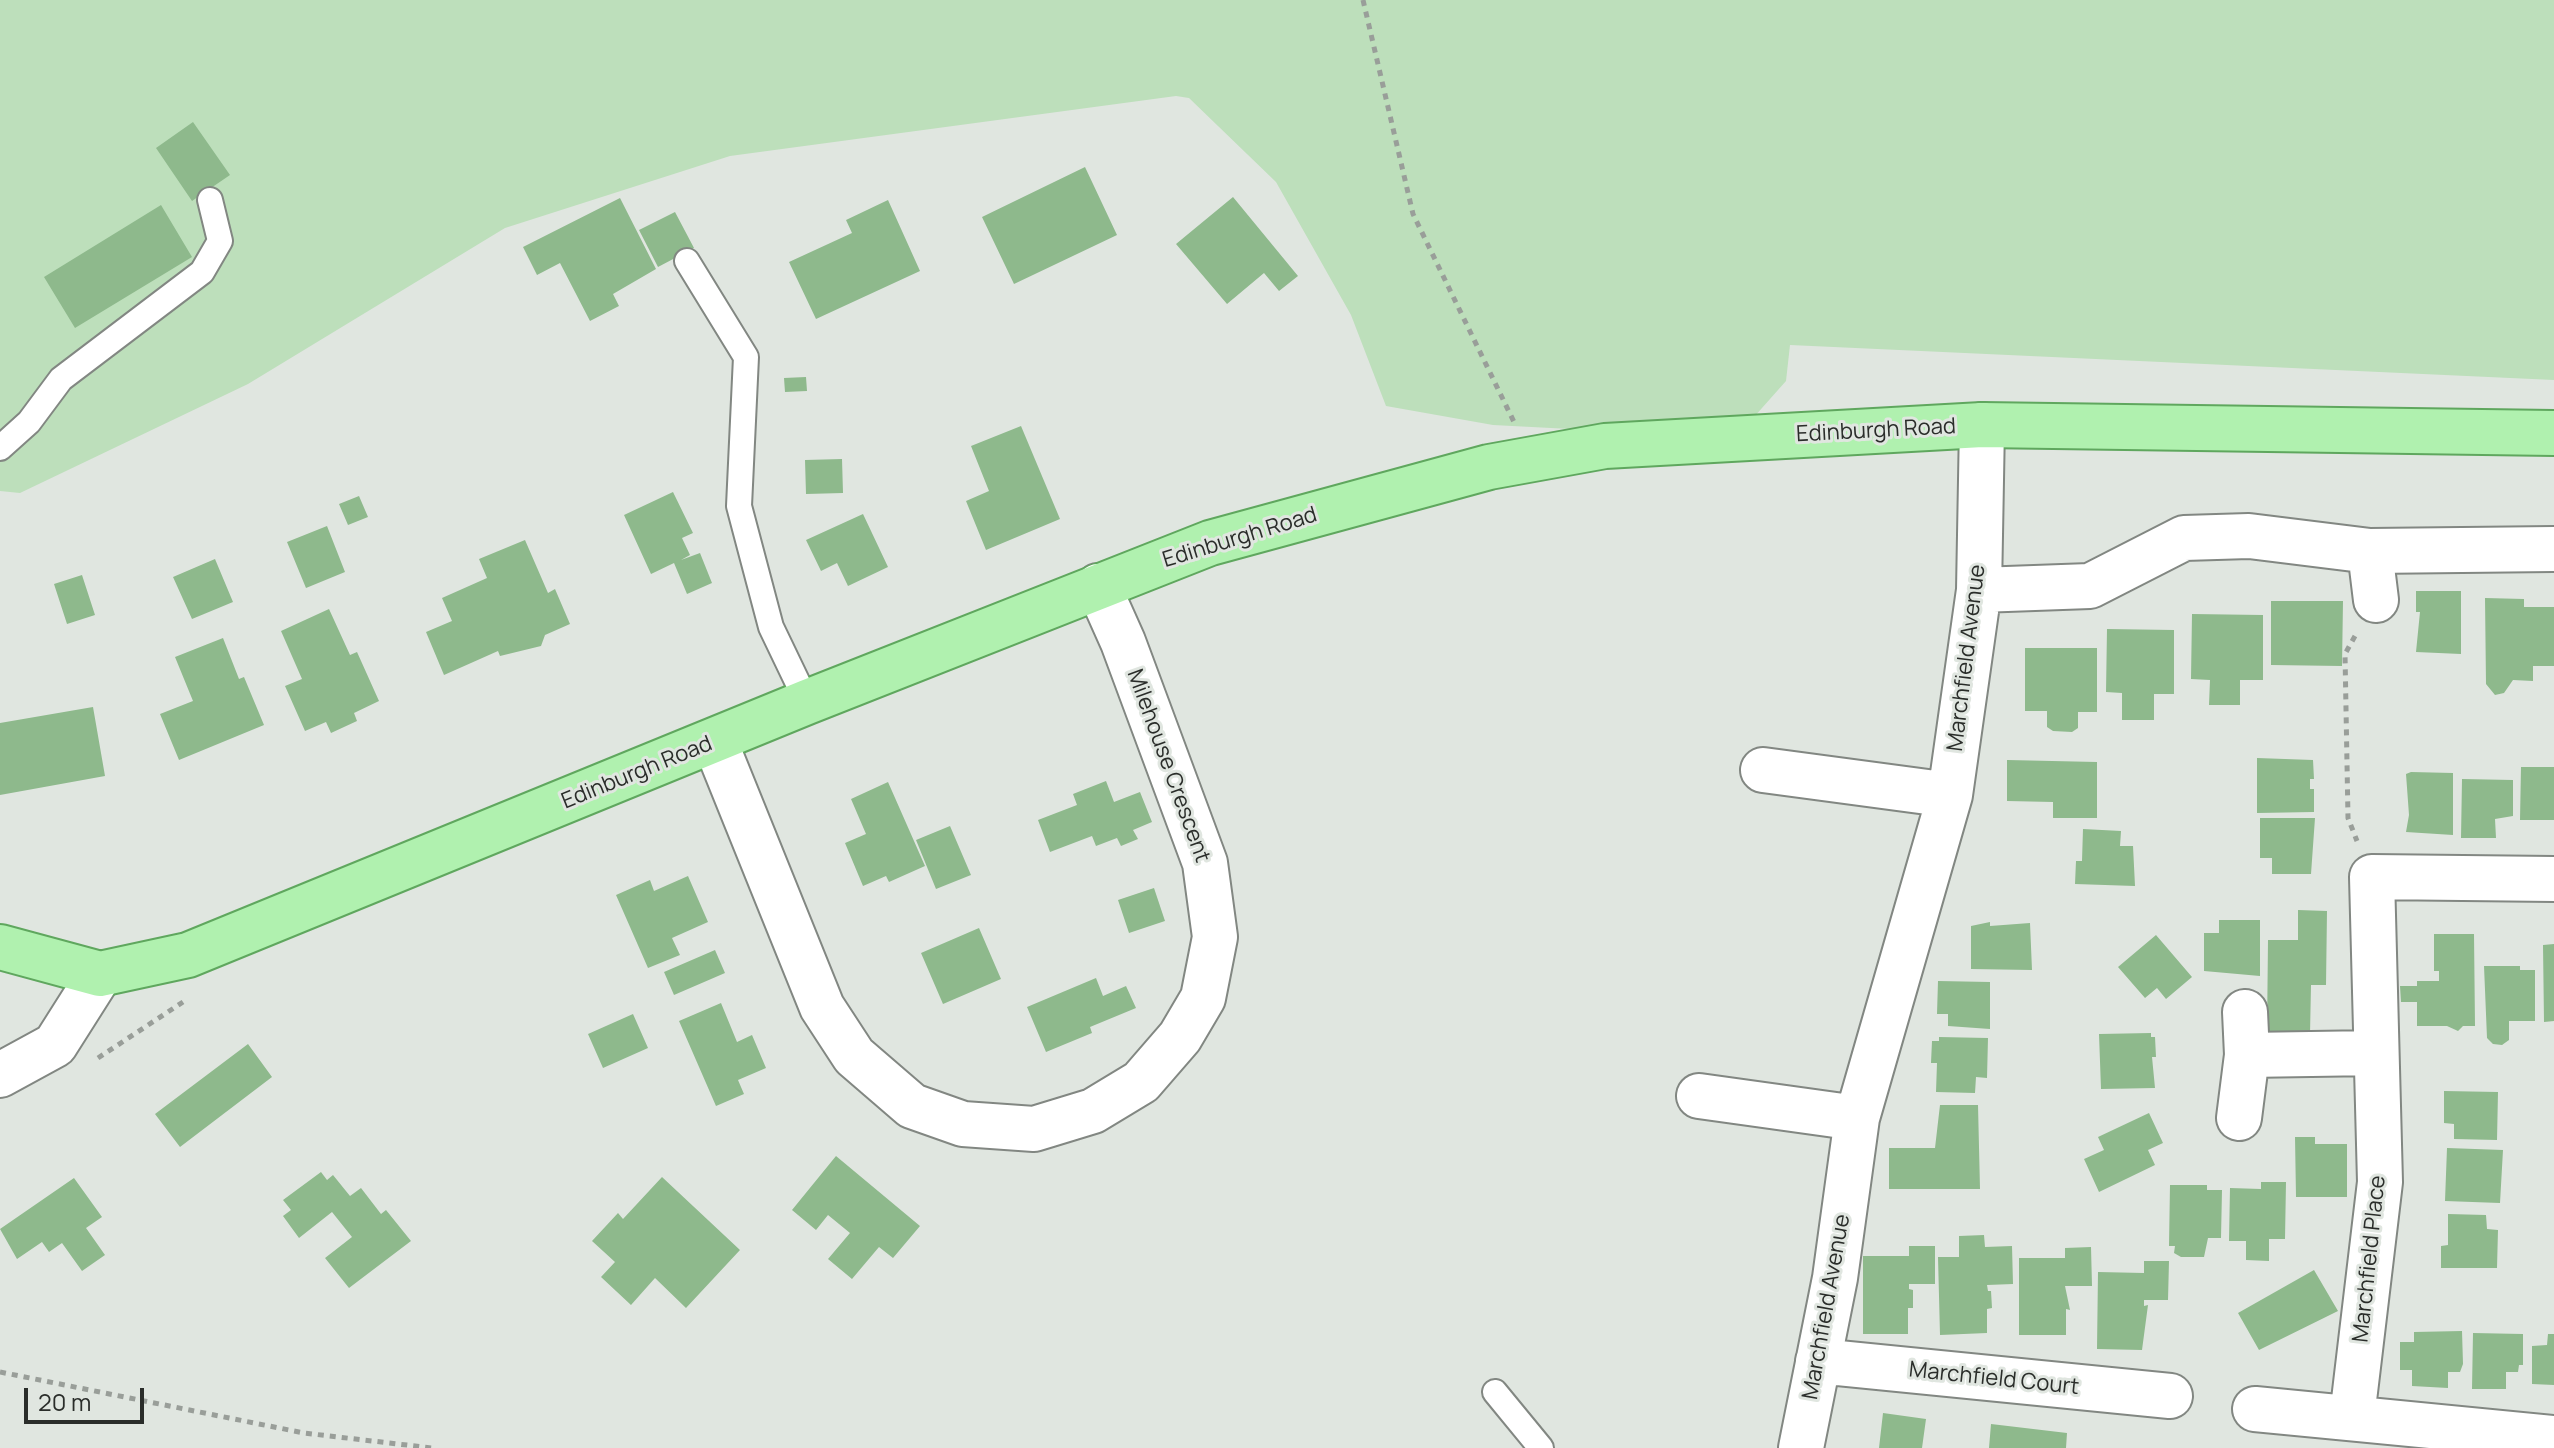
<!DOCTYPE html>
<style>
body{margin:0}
#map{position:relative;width:2554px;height:1448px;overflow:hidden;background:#e0e6e0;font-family:Manrope,sans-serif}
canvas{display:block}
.scale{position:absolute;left:24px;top:1388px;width:120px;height:36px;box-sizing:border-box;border:4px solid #2a2d2a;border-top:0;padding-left:10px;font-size:24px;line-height:28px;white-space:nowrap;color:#2a2d2a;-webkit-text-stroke:6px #e0e6e0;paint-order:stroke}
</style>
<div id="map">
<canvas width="2554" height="1448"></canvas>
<div class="scale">20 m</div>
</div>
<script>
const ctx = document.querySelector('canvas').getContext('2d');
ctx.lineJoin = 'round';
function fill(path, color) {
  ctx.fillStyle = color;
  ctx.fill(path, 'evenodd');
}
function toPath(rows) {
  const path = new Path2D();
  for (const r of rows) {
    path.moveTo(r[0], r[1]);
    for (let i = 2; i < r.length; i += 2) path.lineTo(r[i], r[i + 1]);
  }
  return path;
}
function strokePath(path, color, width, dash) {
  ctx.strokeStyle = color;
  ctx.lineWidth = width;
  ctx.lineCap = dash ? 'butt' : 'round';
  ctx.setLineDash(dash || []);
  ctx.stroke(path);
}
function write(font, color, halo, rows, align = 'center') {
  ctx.font = font + ' Manrope,sans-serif';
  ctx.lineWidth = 6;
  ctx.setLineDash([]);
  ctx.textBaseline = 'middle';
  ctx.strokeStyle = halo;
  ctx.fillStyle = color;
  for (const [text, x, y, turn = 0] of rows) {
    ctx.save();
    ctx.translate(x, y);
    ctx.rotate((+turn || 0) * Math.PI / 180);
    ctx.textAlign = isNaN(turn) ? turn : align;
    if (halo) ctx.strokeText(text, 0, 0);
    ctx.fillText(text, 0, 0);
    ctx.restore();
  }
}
fill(toPath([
 [0,0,2554,0,2554,380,1790,345,1786,381,1754,417,1609,431,1493,425,1386,406,1351,315,1276,182,1189,98,1176,96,730,156,505,228,248,384,20,493,0,491]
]), '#bddfbb');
fill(toPath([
 [193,122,230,175,192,201,156,148],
 [1085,167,1117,235,1014,284,982,217],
 [1233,197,1298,276,1279,291,1264,273,1227,304,1176,244],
 [620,198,656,269,613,294,619,306,590,321,560,263,537,275,523,247],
 [888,200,920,271,816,319,789,262,852,233,846,220],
 [161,205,192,257,75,328,44,277],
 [675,212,694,248,658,267,639,230],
 [806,377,807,391,785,392,784,378],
 [1021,426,1060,519,986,550,966,501,989,491,971,446],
 [842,459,843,493,806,494,805,460],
 [673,492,693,533,682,538,690,555,681,560,700,553,712,583,687,594,674,563,651,574,624,515],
 [359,496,368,517,348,525,339,504],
 [863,514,888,567,848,586,837,563,821,571,806,540],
 [327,526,345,572,306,588,287,542],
 [525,540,548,593,555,589,570,624,545,635,541,646,500,656,498,651,444,675,426,632,452,621,442,598,487,578,479,559],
 [215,559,233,602,192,619,173,577],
 [82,575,95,615,67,624,54,584],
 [2416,591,2461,591,2461,654,2416,652,2420,612,2416,612],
 [2485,598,2524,599,2524,607,2554,607,2554,666,2533,666,2533,681,2513,680,2504,693,2495,695,2486,684],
 [2271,601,2343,601,2342,666,2271,665],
 [329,609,350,655,357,652,379,701,354,713,357,721,331,733,326,722,305,731,285,686,302,679,281,631],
 [2192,614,2263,615,2263,680,2240,680,2240,705,2209,705,2210,680,2191,679],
 [2107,629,2174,630,2174,694,2154,694,2154,720,2122,720,2122,693,2106,692],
 [223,638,239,679,244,677,264,725,179,760,160,714,193,701,175,657],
 [2025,648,2097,648,2097,712,2078,712,2078,728,2072,732,2053,731,2047,727,2047,711,2025,711],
 [93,707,105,776,0,795,0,723],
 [2257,758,2313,760,2314,779,2310,779,2310,789,2314,789,2314,812,2257,813],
 [2007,760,2097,762,2097,818,2053,818,2053,802,2007,801],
 [2521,767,2554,767,2554,820,2520,820],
 [2411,772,2453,773,2453,835,2406,832,2409,815,2406,774],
 [2462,779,2513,780,2513,816,2495,819,2496,838,2461,838],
 [1106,781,1114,802,1140,792,1152,822,1133,830,1138,839,1121,846,1117,838,1096,846,1092,836,1050,852,1038,820,1077,805,1073,794],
 [888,782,925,866,889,882,886,876,863,886,845,843,866,834,851,799],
 [2260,818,2315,818,2311,874,2272,874,2272,858,2260,858],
 [950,826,971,875,936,889,916,840],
 [2083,829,2121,831,2120,846,2133,846,2135,886,2075,884,2076,861,2082,861],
 [688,876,708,922,672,938,680,955,648,968,616,895,650,880,654,891],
 [1154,888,1165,921,1129,933,1118,900],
 [2298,910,2327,911,2326,985,2311,985,2310,1034,2267,1033,2268,940,2298,940],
 [2219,920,2260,920,2260,976,2204,971,2204,933,2219,933],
 [1990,922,1990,926,2030,923,2032,970,1971,969,1971,926],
 [979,928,1001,979,943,1004,921,953],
 [2434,934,2474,934,2475,1026,2463,1026,2458,1031,2447,1026,2417,1026,2417,1002,2401,1002,2400,986,2417,986,2417,981,2439,981,2439,971,2434,971],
 [2156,935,2192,977,2166,999,2157,988,2145,998,2118,967],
 [2554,944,2554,1021,2544,1022,2543,945],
 [715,950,725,973,674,995,664,972],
 [2484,966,2520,966,2520,970,2535,970,2535,1021,2509,1021,2509,1040,2502,1045,2493,1044,2487,1038],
 [1096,978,1103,996,1126,986,1136,1008,1090,1027,1092,1033,1046,1052,1027,1007],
 [1938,981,1990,982,1990,1029,1948,1026,1948,1014,1937,1014],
 [721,1003,737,1042,752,1035,766,1068,738,1080,744,1094,716,1106,679,1021],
 [633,1014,648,1048,603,1068,588,1034],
 [2151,1033,2151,1037,2155,1037,2156,1057,2152,1057,2155,1088,2101,1089,2099,1034],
 [1939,1037,1988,1038,1987,1078,1976,1077,1975,1093,1936,1092,1937,1063,1931,1063,1932,1041,1939,1041],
 [248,1044,272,1077,180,1147,155,1114],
 [2444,1091,2498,1092,2497,1140,2454,1139,2454,1124,2444,1123],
 [1940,1105,1978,1105,1980,1189,1889,1189,1889,1148,1935,1148],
 [2149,1113,2163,1143,2148,1150,2155,1165,2099,1192,2084,1159,2104,1150,2098,1137],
 [2295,1137,2315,1137,2315,1144,2347,1144,2347,1197,2296,1197],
 [2447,1148,2503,1150,2500,1203,2445,1201],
 [836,1156,920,1226,893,1258,879,1247,852,1279,828,1259,850,1233,828,1215,816,1230,792,1210],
 [321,1172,327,1180,333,1175,350,1196,361,1188,381,1214,386,1210,411,1241,349,1288,325,1258,352,1237,332,1212,299,1238,283,1216,291,1210,283,1200],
 [662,1177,740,1250,686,1308,655,1278,631,1305,601,1277,615,1262,592,1241,618,1213,623,1219],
 [74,1178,102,1217,86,1228,105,1255,82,1271,62,1243,49,1252,42,1242,17,1259,0,1229],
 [2261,1182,2286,1182,2285,1239,2269,1239,2269,1261,2246,1260,2246,1241,2229,1241,2230,1188,2261,1189],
 [2170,1185,2207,1185,2207,1190,2222,1190,2221,1238,2208,1238,2204,1257,2181,1257,2174,1253,2175,1246,2169,1246],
 [2448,1214,2486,1215,2487,1229,2498,1230,2497,1268,2441,1268,2441,1246,2448,1245],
 [1984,1235,1985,1247,2012,1246,2013,1284,1987,1285,1988,1291,1991,1291,1992,1308,1987,1309,1987,1333,1940,1335,1938,1257,1959,1257,1959,1236],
 [1909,1246,1935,1246,1935,1284,1909,1284,1909,1289,1913,1290,1913,1308,1908,1308,1908,1334,1863,1334,1863,1256,1909,1256],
 [2091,1247,2092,1286,2065,1286,2070,1310,2066,1309,2066,1335,2019,1335,2019,1258,2065,1258,2065,1248],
 [2144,1261,2169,1261,2168,1300,2144,1300,2144,1306,2148,1305,2142,1350,2097,1349,2098,1272,2144,1273],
 [2314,1270,2338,1311,2259,1350,2238,1313],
 [2462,1331,2463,1364,2460,1372,2448,1372,2448,1388,2412,1386,2412,1370,2400,1370,2400,1342,2414,1342,2414,1332],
 [2473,1333,2523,1334,2523,1365,2519,1365,2518,1372,2506,1372,2506,1389,2472,1389],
 [2548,1334,2554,1334,2554,1385,2532,1384,2532,1346,2547,1345],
 [1883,1413,1926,1419,1922,1448,1879,1448],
 [1991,1424,2067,1433,2066,1448,1989,1448]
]), '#8eb98c');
const lane = toPath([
 [687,261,746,357,739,506,771,627,807,702],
 [0,448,29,422,61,379,202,272,220,241,210,200],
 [1495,1392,1541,1448]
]);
const street = toPath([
 [2370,551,2376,600],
 [1979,590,2090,586,2184,538,2249,536,2370,551,2554,549],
 [715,742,822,1007,854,1056,912,1106,963,1124,1034,1129,1093,1111,1141,1082,1180,1037,1203,998,1215,937,1205,863,1123,642,1098,586],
 [1763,770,1950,795],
 [2247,1055,2375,1053],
 [1699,1096,1857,1118],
 [2239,1118,2247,1055,2245,1012],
 [1818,1361,2170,1396],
 [2255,1409,2554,1438],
 [2352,1417,2380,1182,2372,877,2554,879],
 [1801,1448,1835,1278,1857,1118,1950,795,1979,590,1982,425]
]);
const secondary = toPath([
 [0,1075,55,1045,100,974]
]);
const primary = toPath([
 [0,947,100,974,188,955,807,702,1210,543,1489,467,1605,446,1982,425,2554,433]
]);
strokePath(lane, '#828782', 28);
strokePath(street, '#828782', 48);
strokePath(secondary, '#828782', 48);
strokePath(primary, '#5fa75e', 48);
strokePath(toPath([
 [1363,0,1413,214,1514,422],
 [2355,636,2345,654,2348,818,2357,841],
 [98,1058,183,1002],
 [0,1372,304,1433,432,1448]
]), '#999e99', 5, [6, 6]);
strokePath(lane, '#fff', 24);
strokePath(street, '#fff', 44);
strokePath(secondary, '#fff', 44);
strokePath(primary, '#b0f1af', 44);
write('22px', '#2a2d2a', '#e0e6e0', [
 ["Edinburgh Road",1876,431,-3],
 ["Edinburgh Road",1240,538,-17],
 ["Marchfield Avenue",1967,658,-83],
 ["Milehouse Crescent",1168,766,70],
 ["Edinburgh Road",637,773,-22],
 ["Marchfield Place",2370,1259,-84],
 ["Marchfield Avenue",1827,1307,-80],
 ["Marchfield Court",1994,1379,6]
]);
</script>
